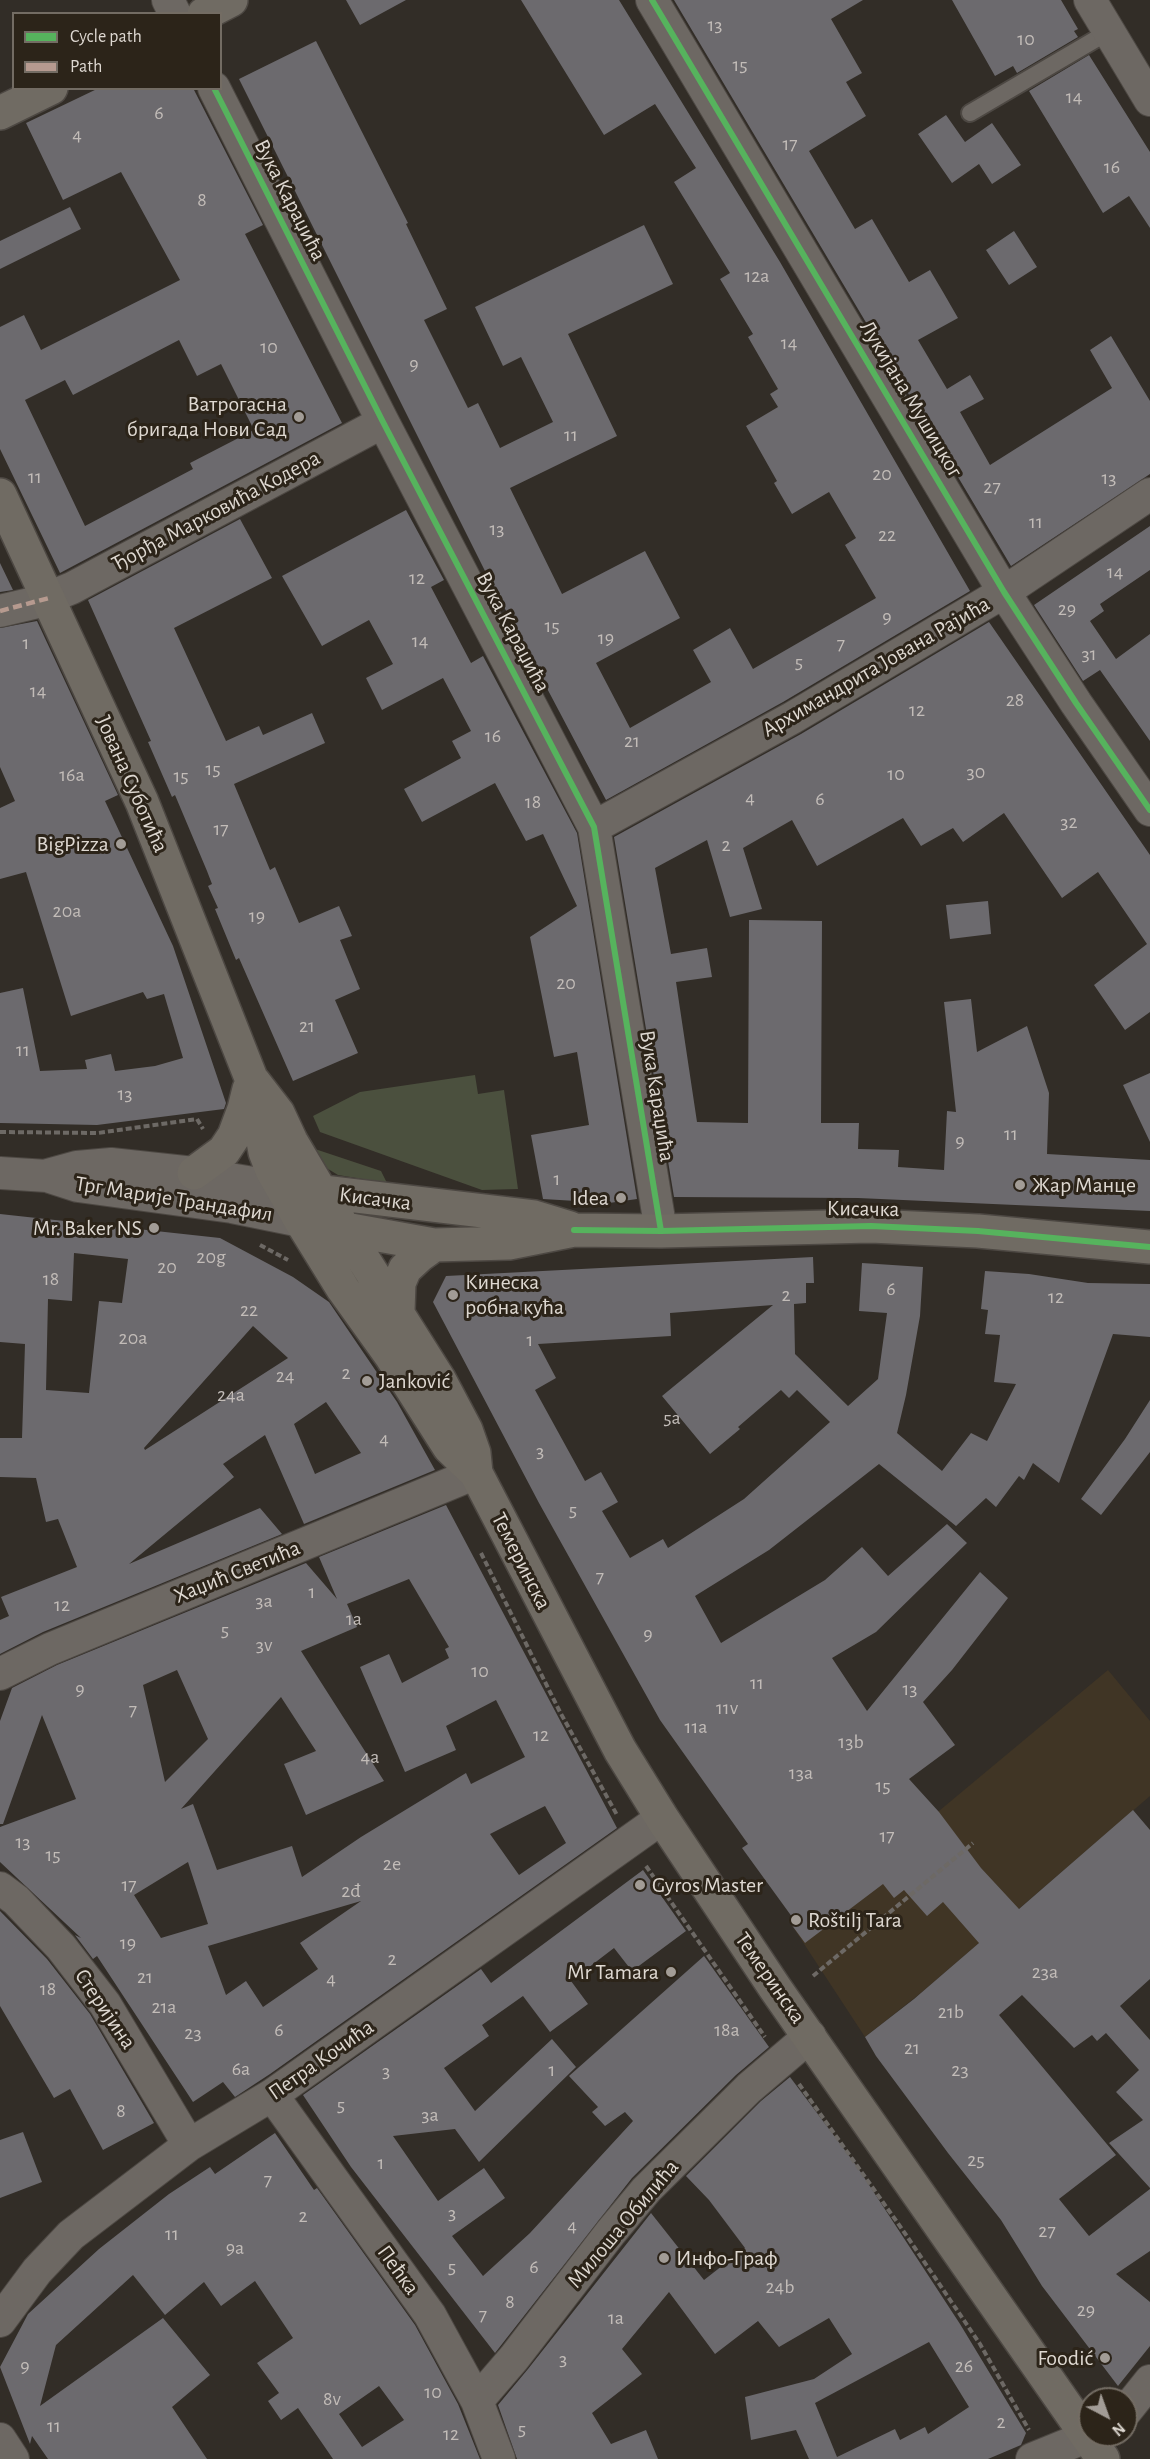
<!DOCTYPE html>
<meta charset="utf-8">
<style>
body{margin:0}
#map{position:relative;width:1150px;height:2459px;overflow:hidden;background:#322d27;font-family:"Alegreya Sans",sans-serif}
canvas{display:block}
.legend{position:absolute;left:12px;top:12px;width:210px;height:78px;box-sizing:border-box;background:#2c2419;border:2px solid #736c63;margin:0;padding:8px 10px;list-style:none;font-size:18px;color:#ded8d1}
.legend li{display:flex;align-items:center;gap:12px;height:30px}
.legend b{width:30px;border:2px solid #736c63}
.north{position:absolute;left:1078px;top:2387px;width:60px;height:60px;box-sizing:border-box;background:#2c2419;border:2px solid #736c63;border-radius:50%;rotate:139deg;font-size:16px;font-weight:700;line-height:24px;text-align:center;color:#ded8d1}
.north::after{content:'';display:block;margin:auto;width:21px;height:27px;background:#a29c96;clip-path:polygon(50% 0,100% 100%,50% 72%,0 100%)}
</style>
<div id="map">
<canvas width="1150" height="2459"></canvas>
<ul class="legend">
<li><b style="height:8px;background:#56b35d"></b>Cycle path</li>
<li><b style="height:8px;background:#b69a8f"></b>Path</li>
</ul>
<div class="north">N</div>
</div>
<script>
const ctx = document.querySelector('canvas').getContext('2d');
ctx.lineJoin = 'round';
function fill(path, color) {
  ctx.fillStyle = color;
  ctx.fill(path, 'evenodd');
}
function toPath(rows) {
  const path = new Path2D();
  for (const r of rows) {
    path.moveTo(r[0], r[1]);
    for (let i = 2; i < r.length; i += 2) path.lineTo(r[i], r[i + 1]);
  }
  return path;
}
function strokePath(path, color, width, dash) {
  ctx.strokeStyle = color;
  ctx.lineWidth = width;
  ctx.lineCap = dash ? 'butt' : 'round';
  ctx.setLineDash(dash || []);
  ctx.stroke(path);
}
function write(font, color, halo, rows, align = 'center') {
  ctx.font = font + ' "Alegreya Sans",sans-serif';
  ctx.lineWidth = 6;
  ctx.setLineDash([]);
  ctx.textBaseline = 'middle';
  ctx.strokeStyle = halo;
  ctx.fillStyle = color;
  for (const [text, x, y, turn = 0] of rows) {
    ctx.save();
    ctx.translate(x, y);
    ctx.rotate((+turn || 0) * Math.PI / 180);
    ctx.textAlign = isNaN(turn) ? turn : align;
    if (halo) ctx.strokeText(text, 0, 0);
    ctx.fillText(text, 0, 0);
    ctx.restore();
  }
}
fill(toPath([
 [1108,1670,1150,1721,1150,1796,922,1992,865,2037,791,1924,939,1811]
]), '#403525');
fill(toPath([
 [475,1075,478,1094,504,1090,518,1189,482,1190,320,1132,313,1116,360,1092],
 [306,1146,381,1171,387,1183,338,1175,315,1161]
]), '#4b503e');
fill(toPath([
 [346,0,406,0,360,25],
 [521,0,619,0,780,262,970,591,783,702,606,800,485,571,239,79,316,41,408,223,406,224,447,309,424,320,468,408,478,403,500,448,553,422,521,357,503,366,475,307,644,225,673,284,568,334,617,436,510,488,562,594,645,551,680,618,596,663,630,728,711,682,693,650,730,628,753,669,876,598,845,545,856,538,829,492,792,514,774,483,777,481,746,426,778,407,770,394,778,389,748,337,753,334,720,279,730,273,674,182,696,168,655,104,604,135],
 [674,0,863,0,831,19,862,73,846,82,866,116,809,151,855,229,872,219,909,282,930,270,943,292,958,318,918,340,947,389,970,375,984,399,960,412,990,465,1112,388,1090,350,1111,336,1150,401,1150,474,1011,566],
 [952,0,1061,0,1078,29,1074,31,1078,37,1017,73,1013,66,995,76],
 [1089,55,1150,152,1150,228,1129,196,1103,213,1029,91],
 [99,88,193,88,263,225,245,234,342,423,60,573,0,449,0,327,24,315,41,350,180,280,121,172,63,200,26,123],
 [179,340,197,376,221,364,254,430,190,463,193,469,85,526,25,400,65,380,73,395],
 [946,115,965,142,992,123,1021,165,992,184,979,164,952,183,918,134],
 [70,207,81,229,0,269,0,241],
 [1014,231,1037,267,1009,285,986,250],
 [406,510,444,580,431,587,471,663,483,656,577,833,637,1199,609,1203,543,1199,531,1135,589,1125,577,1052,554,1057,530,937,577,906,543,834,526,841,495,783,422,822,404,789,461,758,452,741,471,731,443,678,382,710,366,678,393,664,369,620,322,646,282,576],
 [240,519,272,578,174,628,226,741,259,726,263,735,312,713,325,743,234,784,270,870,275,867,299,923,339,906,352,936,340,940,360,989,335,1000,358,1053,293,1081,239,958,236,960,215,909,218,908,208,886,212,884,207,871,175,795,172,797,148,742,151,741,88,600],
 [1150,526,1150,570,1100,604,1104,611,1090,621,1116,659,1150,634,1150,741,1100,670,1083,681,1034,605],
 [0,563,13,590,0,592],
 [37,621,118,795,105,801,173,946,226,1103,224,1109,97,1125,0,1123,0,993,23,988,40,1071,87,1069,85,1060,111,1054,115,1071,155,1066,183,1058,164,994,147,999,143,992,71,1016,26,872,0,879,0,808,15,801,0,767,0,628],
 [989,622,1150,855,1150,1012,1125,1030,1094,985,1147,944,1098,872,1062,898,1004,813,963,842,953,828,921,846,903,818,817,866,792,820,743,848,762,909,730,917,707,840,655,868,671,954,707,948,712,977,676,982,697,1122,748,1123,749,920,822,921,821,1123,859,1123,858,1149,899,1150,898,1167,944,1170,947,1111,956,1112,944,1002,971,999,977,1052,1027,1026,1049,1093,1047,1154,1150,1160,1150,1211,858,1198,674,1197,614,837,801,734],
 [988,901,991,934,950,939,946,905],
 [1150,1073,1150,1142,1123,1085],
 [0,1214,220,1238,293,1277,329,1302,397,1402,435,1470,304,1524,265,1435,223,1464,234,1477,129,1564,260,1508,282,1534,43,1632,0,1654,0,1620,9,1616,1,1597,77,1567,58,1519,46,1522,36,1478,0,1477,0,1438,22,1438,25,1344,0,1342],
 [74,1253,128,1259,122,1303,99,1301,89,1393,46,1390,48,1299,72,1301],
 [253,1326,288,1358,145,1450,144,1448],
 [326,1402,361,1453,315,1474,294,1424],
 [813,1257,814,1283,806,1283,806,1303,794,1304,795,1354,848,1406,878,1379,887,1313,859,1311,862,1263,923,1267,920,1316,906,1395,897,1433,942,1471,971,1433,987,1441,1016,1384,994,1382,1000,1335,985,1334,988,1310,981,1309,985,1271,1029,1274,1088,1283,1150,1284,1150,1337,1113,1334,1059,1483,1033,1463,1024,1480,1019,1476,996,1507,986,1498,956,1526,879,1464,769,1550,695,1596,721,1643,825,1580,862,1547,888,1576,947,1524,967,1543,876,1632,832,1658,867,1711,980,1572,1008,1598,952,1670,923,1702,955,1745,909,1779,939,1812,981,1868,1019,1909,1133,1810,1150,1830,1150,1979,1120,2006,1150,2040,1150,2188,1109,2143,1143,2120,1116,2092,1139,2070,1106,2033,1097,2041,1092,2035,1074,2048,1022,1995,999,2015,1116,2155,1059,2199,1089,2236,1150,2189,1150,2251,1116,2274,1150,2302,1150,2346,1118,2386,1042,2286,1001,2220,948,2153,876,2056,865,2037,914,1999,979,1943,943,1902,927,1916,904,1890,894,1898,883,1884,805,1943,791,1924,795,1921,742,1848,748,1844,660,1720,539,1503,433,1302,446,1276],
 [773,1305,662,1396,710,1454,740,1429,738,1427,781,1390,789,1398,797,1390,830,1422,744,1499,668,1548,663,1539,630,1558,602,1511,618,1502,601,1472,585,1481,535,1390,556,1378,538,1344,671,1336,670,1313],
 [1150,1400,1150,1452,1101,1515,1081,1499,1125,1439],
 [446,1505,617,1828,270,2074,235,2097,223,2082,193,2102,97,1956,93,1959,75,1935,81,1938,0,1862,0,1827,76,1799,42,1715,3,1824,0,1824,0,1721,12,1688,57,1665,306,1563,337,1599,319,1557],
 [409,1579,449,1647,445,1649,449,1658,402,1683,389,1654,360,1667,405,1772,456,1750,446,1726,496,1700,525,1757,471,1784,466,1773,361,1837,302,1877,292,1846,217,1870,193,1804,181,1809,281,1697,316,1751,284,1764,306,1815,384,1781,301,1651,357,1627,347,1604],
 [177,1670,208,1739,165,1782,143,1685],
 [545,1806,566,1843,519,1875,490,1834],
 [188,1862,208,1924,161,1938,134,1895],
 [361,1901,300,1943,318,1969,263,2007,246,1981,226,1995,208,1946],
 [643,1870,686,1931,632,1971,614,1948,571,1981,588,2004,550,2032,523,1996,482,2025,489,2036,444,2068,475,2111,552,2039,576,2067,479,2162,455,2129,393,2136,438,2201,484,2168,505,2198,452,2236,483,2276,530,2233,633,2121,625,2112,605,2126,592,2112,598,2107,569,2076,704,1956,769,2047,736,2075,632,2178,495,2353,351,2167,303,2095,481,1969,491,1983],
 [0,1911,47,1959,90,2014,154,2123,103,2150,70,2089,54,2098,0,2006],
 [790,2077,856,2165,960,2324,1026,2433,1021,2445,988,2459,809,2459,796,2430,751,2440,745,2397,814,2379,852,2354,829,2318,779,2347,758,2321,715,2354,669,2292,622,2349,642,2374,592,2413,611,2444,646,2430,658,2459,517,2459,498,2405,528,2369,651,2213,704,2280,745,2248,709,2200,686,2176,761,2101],
 [929,2342,969,2407,928,2434,925,2427,900,2440,895,2429,837,2457,815,2403],
 [23,2132,42,2182,0,2198,0,2140],
 [275,2133,314,2190,317,2188,415,2325,458,2404,480,2459,333,2459,298,2408,281,2420,268,2401,279,2393,257,2363,293,2338,255,2281,221,2306,204,2282,165,2315,133,2275,56,2345,40,2406,163,2318,210,2375,172,2407,207,2459,48,2459,32,2436,30,2444,0,2367,28,2314,99,2249,169,2194,210,2167,215,2174],
 [379,2386,404,2420,362,2447,339,2414]
]), '#6c6a6e');
const lane = toPath([
 [970,113,1108,32]
]);
const street = toPath([
 [168,0,175,14],
 [652,0,1004,592,1076,703,1150,810],
 [1090,0,1150,100],
 [214,88,383,422,594,827,661,1231],
 [0,611,38,602,72,588,383,422],
 [594,827,792,718,1004,592,1150,494],
 [0,1173,47,1176,78,1186,232,1207,301,1221],
 [48,1175,77,1167,111,1164,194,1173,283,1188],
 [0,1674,50,1649,476,1473],
 [0,1888,16,1900,61,1947,105,2004,189,2145],
 [272,2095,430,2315,477,2401,499,2459],
 [0,2321,37,2271,71,2235,189,2145,272,2095,662,1818],
 [477,2401,514,2358,611,2232,646,2190,749,2088,810,2036],
 [1126,2411,1150,2381],
 [0,2439,13,2459],
 [1032,2459,1091,2435]
]);
const secondary = toPath([
 [204,14,231,0],
 [0,113,51,88],
 [0,495,142,802,251,1078,265,1152,272,1170,301,1221,343,1289,391,1356,449,1447,476,1473,620,1750,662,1818,775,1988,1103,2459],
 [254,1082,278,1113,291,1141,321,1192,439,1379,466,1430,474,1453,476,1473],
 [194,1173,224,1151,234,1136,244,1109,249,1089],
 [306,1190,534,1217,570,1228],
 [301,1221,434,1245,509,1243,574,1230,661,1231,871,1226,978,1231,1150,1247],
 [398,1311,399,1283,405,1269,420,1255,434,1245]
]);
strokePath(lane, '#4d4843', 20);
strokePath(street, '#4d4843', 34);
strokePath(secondary, '#4d4843', 36);
strokePath(toPath([
 [0,1132,98,1133,197,1119,203,1129],
 [260,1245,288,1260],
 [481,1553,560,1712,617,1815],
 [646,1866,765,2037],
 [813,1976,973,1843],
 [799,2084,902,2229,980,2344,1029,2430]
]), '#6d6965', 4, [6, 3]);
strokePath(lane, '#6d6863', 16);
strokePath(street, '#6d6863', 32);
strokePath(secondary, '#706b63', 33);
strokePath(toPath([
 [0,611,49,598]
]), '#b69a8f', 4.5, [9, 4.5]);
strokePath(toPath([
 [652,0,1004,592,1076,703,1150,810],
 [214,88,383,422,594,827,661,1231],
 [574,1230,661,1231,871,1226,978,1231,1150,1247]
]), '#56b35d', 6);
for (const [x, y, r, color] of [
 [299,417,6,"#a29c96"],
 [121,844,6,"#a29c96"],
 [1020,1185,6,"#a29c96"],
 [621,1198,6,"#a29c96"],
 [154,1228,6,"#a29c96"],
 [453,1295,6,"#a29c96"],
 [367,1381,6,"#a29c96"],
 [640,1885,6,"#a29c96"],
 [796,1920,6,"#a29c96"],
 [671,1972,6,"#a29c96"],
 [664,2258,6,"#a29c96"],
 [1105,2358,6,"#a29c96"]
]) {
  const dot = new Path2D();
  dot.arc(x, y, r, 0, 2 * Math.PI);
  ctx.fillStyle = color;
  ctx.fill(dot);
  strokePath(dot, '#2c2419', 2);
}
write('20px', '#c2bcb8', null, [
 ["13",715,25],
 ["10",1026,39],
 ["15",740,65],
 ["14",1074,97],
 ["6",159,113],
 ["4",77,135],
 ["17",790,144],
 ["16",1112,167],
 ["8",202,200],
 ["12a",757,276],
 ["14",789,343],
 ["10",269,347],
 ["9",414,364],
 ["11",571,435],
 ["20",882,474],
 ["11",35,477],
 ["13",1109,478],
 ["27",992,487],
 ["11",1036,522],
 ["13",497,529],
 ["22",887,535],
 ["14",1115,572],
 ["12",417,578],
 ["29",1067,609],
 ["9",887,617],
 ["15",552,626],
 ["19",606,638],
 ["14",420,641],
 ["1",26,643],
 ["7",841,644],
 ["31",1089,654],
 ["5",799,662],
 ["14",38,691],
 ["28",1015,700],
 ["12",917,710],
 ["16",493,736],
 ["21",632,741],
 ["15",213,769],
 ["30",976,772],
 ["10",896,774],
 ["16a",72,775],
 ["15",181,776],
 ["4",750,798],
 ["6",820,799],
 ["18",533,802],
 ["32",1069,822],
 ["17",221,829],
 ["2",726,845],
 ["20a",67,911],
 ["19",257,916],
 ["20",566,983],
 ["21",307,1026],
 ["11",23,1050],
 ["13",125,1094],
 ["11",1011,1134],
 ["9",960,1141],
 ["1",557,1179],
 ["20g",211,1257],
 ["20",167,1267],
 ["18",51,1279],
 ["6",891,1289],
 ["2",786,1295],
 ["12",1056,1297],
 ["22",249,1310],
 ["20a",133,1338],
 ["1",530,1340],
 ["2",346,1373],
 ["24",285,1376],
 ["24a",231,1395],
 ["5a",672,1418],
 ["4",384,1439],
 ["3",540,1451],
 ["5",573,1510],
 ["7",600,1577],
 ["1",312,1592],
 ["3a",264,1601],
 ["12",62,1605],
 ["1a",354,1619],
 ["5",225,1630],
 ["9",648,1634],
 ["3v",264,1645],
 ["10",480,1671],
 ["11",757,1683],
 ["9",80,1689],
 ["13",910,1689],
 ["11v",727,1708],
 ["7",133,1710],
 ["11a",696,1727],
 ["12",541,1735],
 ["13b",851,1742],
 ["4a",370,1757],
 ["13a",801,1773],
 ["15",883,1786],
 ["17",887,1836],
 ["13",23,1842],
 ["15",53,1855],
 ["2e",392,1864],
 ["17",129,1885],
 ["2đ",351,1891],
 ["19",128,1943],
 ["2",392,1959],
 ["23a",1045,1972],
 ["21",145,1977],
 ["4",331,1979],
 ["18",48,1989],
 ["21a",164,2007],
 ["21b",951,2012],
 ["6",279,2030],
 ["18a",727,2030],
 ["23",193,2033],
 ["21",912,2048],
 ["6a",241,2069],
 ["1",552,2070],
 ["23",960,2070],
 ["3",386,2071],
 ["5",341,2105],
 ["8",121,2111],
 ["3a",430,2115],
 ["25",976,2160],
 ["1",381,2163],
 ["7",268,2180],
 ["3",452,2213],
 ["2",303,2216],
 ["4",572,2226],
 ["27",1047,2231],
 ["11",172,2234],
 ["9a",235,2248],
 ["5",452,2267],
 ["6",534,2267],
 ["24b",780,2287],
 ["8",510,2302],
 ["29",1086,2310],
 ["7",483,2315],
 ["1a",616,2318],
 ["3",563,2359],
 ["9",25,2366],
 ["26",964,2366],
 ["10",433,2392],
 ["8v",332,2399],
 ["2",1001,2422],
 ["11",54,2426],
 ["5",522,2429],
 ["12",451,2434]
]);
write('22px', '#ded8d1', '#2c2419', [
 ["Вука Караџића",290,200,63],
 ["Лукијана Мушицког",911,399,59],
 ["Ђорђа Марковића Кодера",216,511,-28],
 ["Вука Караџића",513,632,62],
 ["Архимандрита Јована Рајића",876,667,-30],
 ["Јована Суботића",132,784,66],
 ["Вука Караџића",657,1096,81],
 ["Трг Марије Трандафил",174,1199,9],
 ["Кисачка",375,1199,7],
 ["Кисачка",863,1209,1],
 ["Темеринска",521,1561,63],
 ["Хаџић Светића",237,1572,-22],
 ["Темеринска",770,1978,55],
 ["Стеријина",105,2009,56],
 ["Петра Кочића",321,2060,-35],
 ["Милоша Обилића",623,2224,-50],
 ["Пећка",398,2270,54]
]);
write('22px', '#ded8d1', '#2c2419', [
 ["Ватрогасна",287,404],
 ["бригада Нови Сад",287,429],
 ["BigPizza",109,844],
 ["Жар Манце",1032,1185,"left"],
 ["Idea",609,1198],
 ["Mr. Baker NS",142,1228],
 ["Кинеска",465,1282,"left"],
 ["робна кућа",465,1307,"left"],
 ["Janković",379,1381,"left"],
 ["Gyros Master",652,1885,"left"],
 ["Roštilj Tara",808,1920,"left"],
 ["Mr Tamara",659,1972],
 ["Инфо-Граф",676,2258,"left"],
 ["Foodić",1093,2358]
], 'right');
</script>
